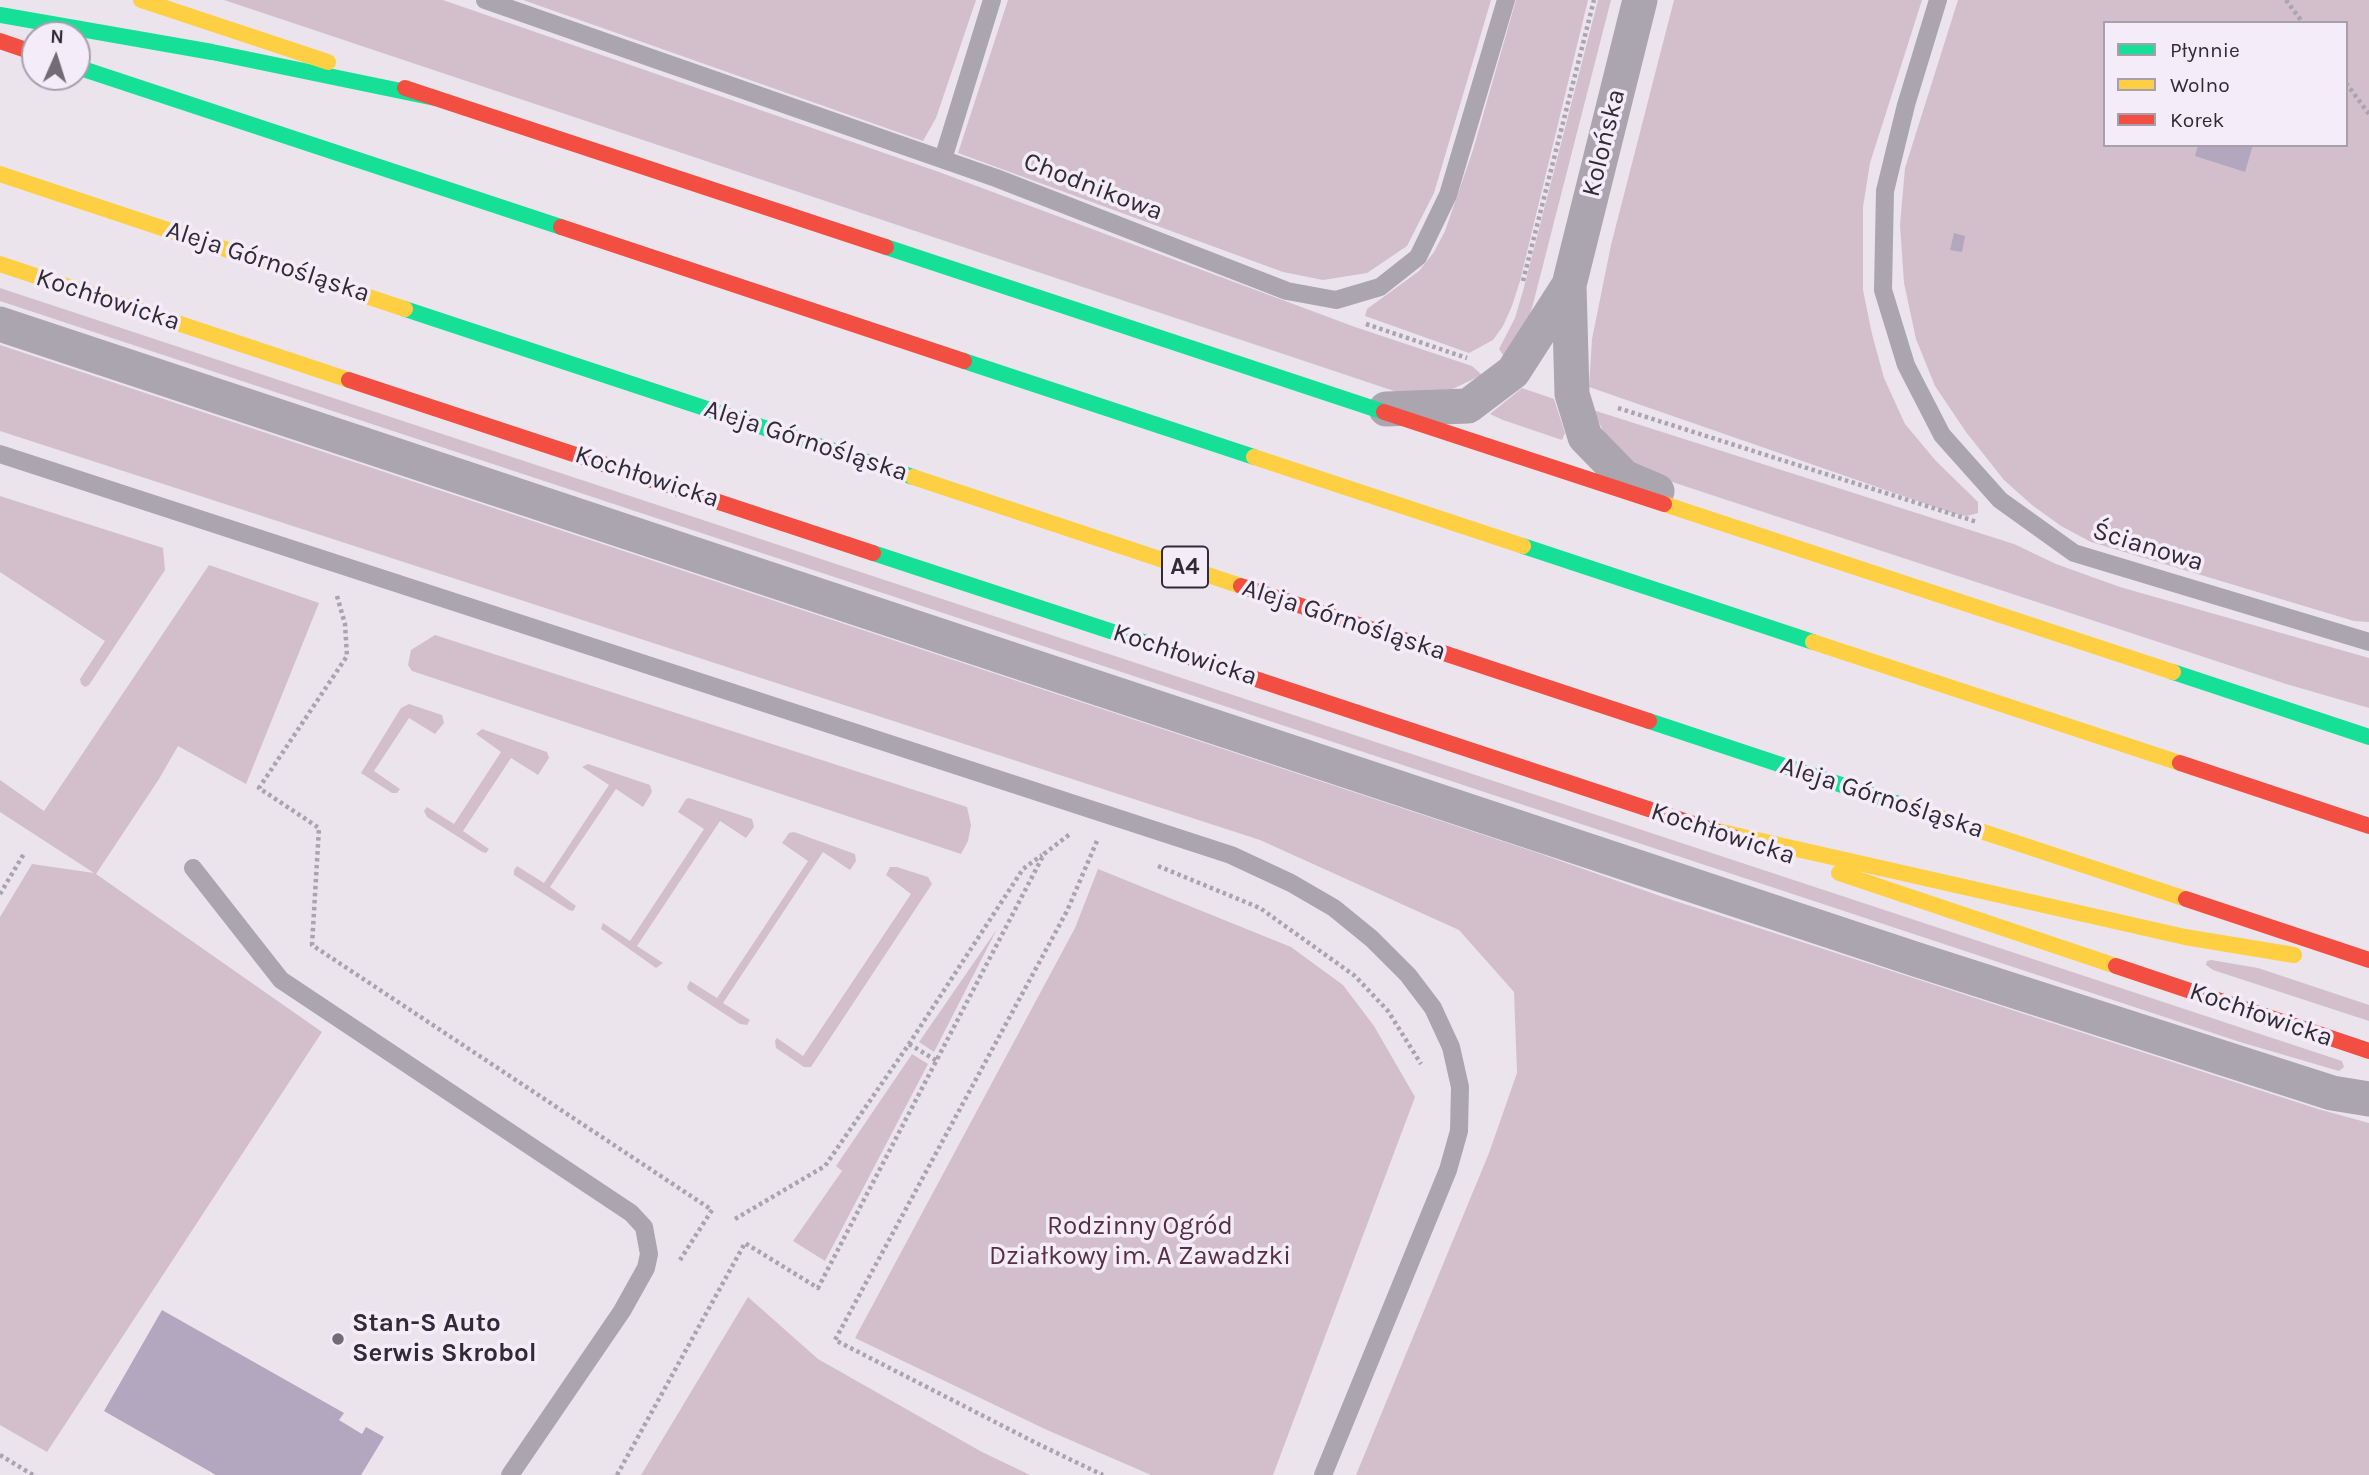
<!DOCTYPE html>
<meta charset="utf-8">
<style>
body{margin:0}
#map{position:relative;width:2369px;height:1475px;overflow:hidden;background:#ebe4ed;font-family:Karla,sans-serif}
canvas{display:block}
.legend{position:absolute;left:2103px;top:21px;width:245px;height:126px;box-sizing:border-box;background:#f5ecf9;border:2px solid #a79fac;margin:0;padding:9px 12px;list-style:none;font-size:21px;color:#312b38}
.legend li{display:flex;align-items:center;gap:14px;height:35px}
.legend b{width:35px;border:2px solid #a79fac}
.north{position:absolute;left:21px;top:21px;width:70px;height:70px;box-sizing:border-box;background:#f5ecf9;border:2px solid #a79fac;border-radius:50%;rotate:3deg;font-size:19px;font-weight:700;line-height:28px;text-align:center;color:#312b38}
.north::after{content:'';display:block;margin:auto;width:24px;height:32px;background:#726c77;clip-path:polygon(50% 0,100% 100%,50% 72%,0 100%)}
</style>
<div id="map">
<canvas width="2369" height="1475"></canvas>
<ul class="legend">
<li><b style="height:9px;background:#16e098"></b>Płynnie</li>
<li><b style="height:9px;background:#ffcf43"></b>Wolno</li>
<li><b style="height:9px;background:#f24e42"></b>Korek</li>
</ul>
<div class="north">N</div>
</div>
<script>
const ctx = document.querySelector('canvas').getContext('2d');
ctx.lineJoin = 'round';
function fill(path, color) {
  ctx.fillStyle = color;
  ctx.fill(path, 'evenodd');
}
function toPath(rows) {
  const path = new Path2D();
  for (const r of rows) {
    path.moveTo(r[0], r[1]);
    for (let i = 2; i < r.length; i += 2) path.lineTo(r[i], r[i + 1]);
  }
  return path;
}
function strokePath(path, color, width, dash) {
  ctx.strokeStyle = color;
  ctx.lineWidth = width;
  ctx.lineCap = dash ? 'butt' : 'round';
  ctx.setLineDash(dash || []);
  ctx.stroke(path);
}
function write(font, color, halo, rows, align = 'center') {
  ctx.font = font + ' Karla,sans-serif';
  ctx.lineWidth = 7;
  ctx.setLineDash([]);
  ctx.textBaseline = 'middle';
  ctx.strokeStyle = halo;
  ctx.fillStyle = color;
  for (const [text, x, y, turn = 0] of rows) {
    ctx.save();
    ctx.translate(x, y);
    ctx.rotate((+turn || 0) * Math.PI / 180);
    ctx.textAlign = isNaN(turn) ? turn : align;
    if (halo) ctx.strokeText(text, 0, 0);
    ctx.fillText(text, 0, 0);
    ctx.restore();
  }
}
fill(toPath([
 [224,0,443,0,939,172,1355,327,1472,366,1482,375,1444,393,1400,393],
 [523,0,976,0,936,118,923,141],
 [1008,0,1491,0,1434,193,1407,246,1367,273,1323,280,1283,272,958,153],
 [1516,0,1588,0,1520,281,1512,306,1503,326,1493,340,1469,353,1365,316,1367,309,1419,271,1434,252,1445,231,1473,150],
 [1598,0,1611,0,1532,308,1523,332,1505,358,1499,349,1515,318,1523,291],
 [1674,0,1922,0,1870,163,1863,207,1863,290,1872,334,1884,378,1905,424,1936,461,1978,502,1978,513,1967,516,1955,514,1589,387,1592,339,1611,245],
 [1958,0,2369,0,2369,622,2354,621,2091,542,2061,526,2032,505,2004,480,1966,432,1935,386,1916,339,1904,283,1900,225,1905,168],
 [2105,23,2346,23,2346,145,2105,145],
 [0,288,2342,1061,2344,1067,2339,1071,2240,1042,0,301],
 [0,345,1535,852,1663,897,2318,1109,2369,1123,2369,1475,1356,1475,1489,1153,1517,1073,1514,992,1459,930,1260,840,0,431],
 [1522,388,1554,399,1565,433,1562,440,1503,420,1490,414],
 [1593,410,2014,544,2056,564,2120,587,2369,658,2369,708,2286,684,1657,477,1642,470,1607,439],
 [0,496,163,548,165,570,89,685,85,687,81,684,80,679,105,641,0,572],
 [209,565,319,603,246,784,178,746,159,779,96,874,322,1032,47,1452,0,1425,0,917,32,864,94,873,0,812,0,780,44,811],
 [435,635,967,807,971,825,968,841,961,854,412,671,408,665,411,650],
 [409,704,442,715,444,723,435,734,409,718,374,771,400,789,397,793,392,793,361,773,401,708],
 [482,729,547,752,549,758,538,775,511,758,463,831,489,849,486,853,482,852,427,817,424,811,427,807,454,824,501,752,476,734],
 [588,764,650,785,652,792,643,807,616,789,550,887,576,906,573,911,569,910,514,875,514,870,517,866,544,883,609,785,582,767],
 [689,798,752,819,754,827,746,838,720,821,637,946,663,963,656,968,601,929,603,923,630,941,704,829,678,812,686,799],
 [794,832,855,854,856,861,850,870,823,852,723,1003,750,1020,747,1025,740,1024,688,990,687,987,690,981,717,998,808,861,782,843,789,833],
 [890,867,897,867,928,877,932,884,811,1067,804,1067,776,1048,775,1041,777,1038,803,1056,911,894,886,875],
 [1098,869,1291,947,1343,985,1374,1026,1415,1097,1273,1475,1151,1475,1047,1430,855,1338,1075,928],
 [997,929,934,1052,919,1042],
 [2211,960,2258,968,2369,1005,2369,1021,2213,970,2206,965,2207,961],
 [912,1054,928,1064,825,1261,793,1241,842,1171,836,1166],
 [748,1297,818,1359,982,1452,1030,1475,641,1475]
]), '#d3bfcb');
fill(toPath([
 [2198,145,2253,145,2245,172,2195,156],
 [1954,233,1965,236,1962,252,1950,250],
 [162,1310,344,1413,339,1420,362,1434,366,1427,384,1437,361,1475,216,1475,104,1411]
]), '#b3a7bf');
strokePath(toPath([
 [2286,0,2303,23],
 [2346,83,2369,114],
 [1523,281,1594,0],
 [1366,324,1467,358],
 [1618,408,1977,522],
 [337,596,345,624,347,656,259,788,319,828,312,945,712,1210,680,1260],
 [1097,841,1067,911,835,1340,1040,1445,1103,1475],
 [1158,866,1260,908,1355,976,1388,1011,1421,1064],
 [0,894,25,852],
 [909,1044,937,1061],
 [735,1219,825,1166,909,1044,1023,869,1042,855],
 [0,1455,33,1475],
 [617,1475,745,1243,818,1288,1044,854,1070,834]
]), '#aaa4ae', 4.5, [3.5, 3.5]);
strokePath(toPath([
 [485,0,996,178,1287,291,1336,300,1380,287,1418,257,1448,195,1506,0],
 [1938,0,1906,105,1885,191,1883,290,1906,365,1942,435,2000,500,2074,553,2369,642],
 [943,159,992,0],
 [0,454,1231,855,1291,883,1334,908,1372,939,1408,975,1433,1008,1451,1047,1460,1087,1459,1131,1448,1170,1323,1475],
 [193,868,281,980,631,1213,644,1227,649,1254,646,1268,622,1311,510,1475]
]), '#aba5af', 18);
strokePath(toPath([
 [1640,0,1569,285,1572,394,1585,437,1624,477,1657,491],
 [0,324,1918,960,2332,1093,2369,1099],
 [1386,409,1468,406,1513,372,1569,285]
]), '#aba5af', 35);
strokePath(toPath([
 [0,15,212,52,435,98],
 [77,67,561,227],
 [886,247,1384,412],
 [405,309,913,477],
 [964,361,1254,457],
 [1523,546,1813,642],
 [873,553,1174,652],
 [2173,672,2369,737],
 [1649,721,1902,805]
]), '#16e098', 16);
strokePath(toPath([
 [141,0,328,62],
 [0,174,405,309],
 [0,264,349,380],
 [1254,457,1523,546],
 [913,477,1241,586],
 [1664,504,2173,672],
 [1813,642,2180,763],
 [1902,805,2186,899],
 [1704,828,2185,937,2294,955],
 [1839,873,2116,966]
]), '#ffcf43', 16);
strokePath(toPath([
 [0,41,35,53],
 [405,88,886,247],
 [561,227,964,361],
 [349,380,873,553],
 [1384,412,1664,504],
 [1241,586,1649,721],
 [1174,652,1736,838],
 [2180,763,2369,826],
 [2186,899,2369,960],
 [2116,966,2369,1051]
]), '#f24e42', 16);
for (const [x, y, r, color] of [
 [338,1339,7,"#726c77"]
]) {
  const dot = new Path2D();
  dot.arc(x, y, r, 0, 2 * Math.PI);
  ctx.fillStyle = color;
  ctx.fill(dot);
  strokePath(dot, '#f5ecf9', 2.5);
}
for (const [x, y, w] of [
 [1185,567,46]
]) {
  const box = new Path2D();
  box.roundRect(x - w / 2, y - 20.5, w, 41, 5);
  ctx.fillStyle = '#f5ecf9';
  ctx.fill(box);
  strokePath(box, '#312b38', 2);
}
write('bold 24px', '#312b38', null, [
 ["A4",1185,567]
]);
write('26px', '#312b38', '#f5ecf9', [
 ["Kolońska",1604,143,-76],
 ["Chodnikowa",1093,187,21],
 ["Aleja Górnośląska",268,262,18],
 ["Kochłowicka",108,300,18],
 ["Aleja Górnośląska",806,441,18],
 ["Kochłowicka",647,477,18],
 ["Ścianowa",2148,547,17],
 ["Aleja Górnośląska",1344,620,18],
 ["Kochłowicka",1185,655,18],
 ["Aleja Górnośląska",1882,798,18],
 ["Kochłowicka",1723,834,18],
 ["Kochłowicka",2261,1015,19]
]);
write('26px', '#543041', '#f5ecf9', [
 ["Rodzinny Ogród",1140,1227],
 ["Działkowy im. A Zawadzki",1140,1257]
]);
write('bold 26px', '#312b38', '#f5ecf9', [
 ["Stan-S Auto",352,1324],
 ["Serwis Skrobol",352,1354]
], 'left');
</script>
